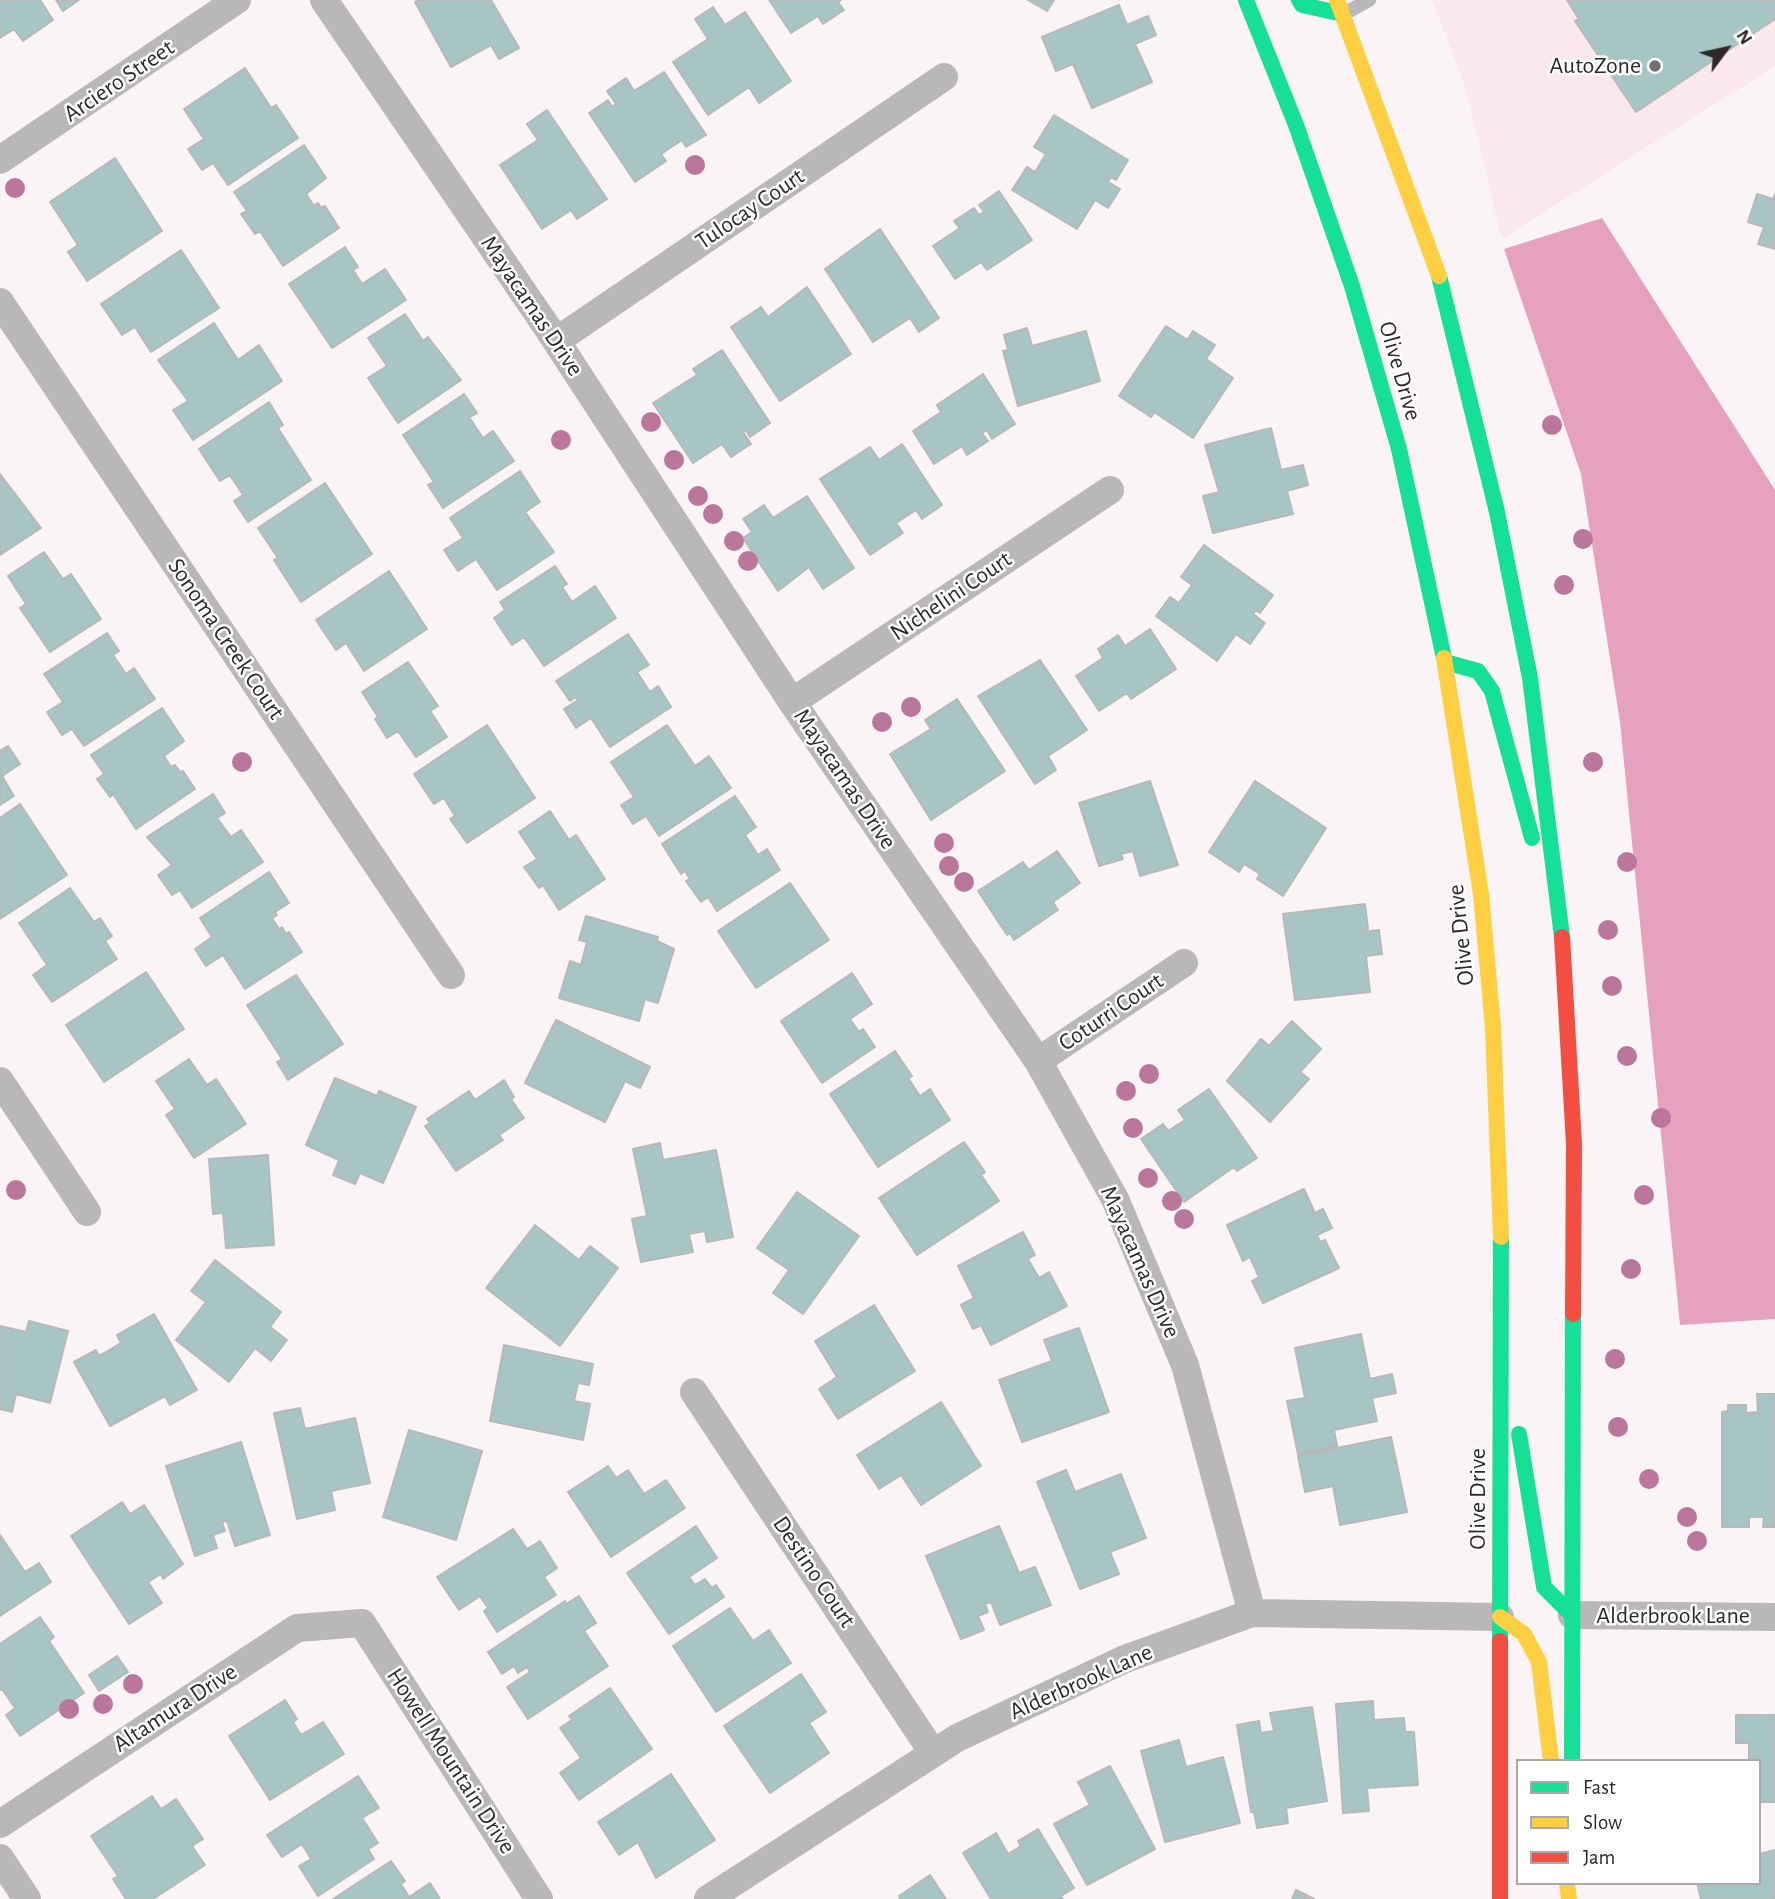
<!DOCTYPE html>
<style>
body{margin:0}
#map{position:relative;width:1775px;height:1899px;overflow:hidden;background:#faf4f6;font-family:"Alegreya Sans",sans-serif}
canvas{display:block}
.legend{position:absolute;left:1516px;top:1759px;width:245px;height:126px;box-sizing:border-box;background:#fff;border:2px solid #aca9aa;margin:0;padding:9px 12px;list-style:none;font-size:21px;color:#2f282b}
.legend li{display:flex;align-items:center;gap:14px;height:35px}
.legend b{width:35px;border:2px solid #aca9aa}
.north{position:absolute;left:1691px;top:14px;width:70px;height:70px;-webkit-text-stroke:5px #fff;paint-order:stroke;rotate:57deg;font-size:19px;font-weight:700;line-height:28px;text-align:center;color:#2f282b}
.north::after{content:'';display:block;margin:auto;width:24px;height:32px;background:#2f282b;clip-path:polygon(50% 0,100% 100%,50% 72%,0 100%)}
</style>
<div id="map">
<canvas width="1775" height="1899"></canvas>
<ul class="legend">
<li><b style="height:9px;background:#16e098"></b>Fast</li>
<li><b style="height:9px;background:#ffcf43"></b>Slow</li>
<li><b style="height:9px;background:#f24e42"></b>Jam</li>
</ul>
<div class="north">N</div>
</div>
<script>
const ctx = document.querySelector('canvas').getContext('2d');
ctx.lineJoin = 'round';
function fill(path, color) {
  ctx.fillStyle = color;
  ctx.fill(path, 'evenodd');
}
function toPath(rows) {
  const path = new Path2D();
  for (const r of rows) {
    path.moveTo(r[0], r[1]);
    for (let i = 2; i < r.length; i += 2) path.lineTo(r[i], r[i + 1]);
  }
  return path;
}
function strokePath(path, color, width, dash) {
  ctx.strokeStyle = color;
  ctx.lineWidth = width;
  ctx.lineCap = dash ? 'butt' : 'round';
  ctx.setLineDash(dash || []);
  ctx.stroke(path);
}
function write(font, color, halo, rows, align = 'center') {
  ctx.font = font + ' "Alegreya Sans",sans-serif';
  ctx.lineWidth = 5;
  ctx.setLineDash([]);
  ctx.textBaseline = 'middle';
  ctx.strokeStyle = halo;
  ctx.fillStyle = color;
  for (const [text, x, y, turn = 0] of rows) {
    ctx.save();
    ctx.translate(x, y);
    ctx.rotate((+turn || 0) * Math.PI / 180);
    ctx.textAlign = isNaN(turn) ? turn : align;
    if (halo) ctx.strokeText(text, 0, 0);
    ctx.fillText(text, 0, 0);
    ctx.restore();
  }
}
fill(toPath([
 [1432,0,1775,0,1775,66,1502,239,1464,83]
]), '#fbe8ef');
fill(toPath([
 [1602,218,1775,490,1775,1319,1680,1325,1620,722,1581,474,1504,249]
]), '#e6a1be');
const building = toPath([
 [0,0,40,0,53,20,23,41,14,29,0,38,0,0],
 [56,0,79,0,63,11,56,0],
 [419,0,491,0,519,48,499,59,491,45,451,67,415,2,419,0],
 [769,0,841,0,838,2,844,10,823,24,818,16,791,33,769,0],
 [1028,0,1054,0,1047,11,1028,0],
 [1567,0,1775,0,1775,19,1636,112,1575,21,1579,19,1567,0],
 [1119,5,1127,25,1148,16,1156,35,1135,44,1152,82,1092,108,1073,64,1056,71,1042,37,1119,5],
 [713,7,725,25,745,12,791,81,759,103,749,87,708,115,673,62,708,39,695,19,713,7],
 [245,68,271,108,276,105,298,138,228,185,213,163,202,170,188,149,204,139,184,109,245,68],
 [664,72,706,135,686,147,682,140,661,154,666,161,635,182,589,113,608,100,612,107,616,104,607,91,626,78,634,91,664,72],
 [547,110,607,199,577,219,571,210,542,229,500,165,538,140,527,124,547,110],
 [1054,115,1128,160,1116,180,1111,177,1108,182,1120,189,1108,208,1095,200,1077,229,1012,190,1027,167,1035,172,1046,154,1034,147,1054,115],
 [304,145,326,178,306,194,314,206,318,203,321,208,325,206,339,228,283,266,260,231,255,234,241,214,247,211,234,192,304,145],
 [115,158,162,231,87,281,68,252,78,245,50,202,115,158],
 [999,191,1032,240,987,270,981,262,955,279,933,246,960,228,954,221,974,208,979,215,984,212,979,205,999,191],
 [1757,194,1773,199,1775,194,1775,249,1758,244,1764,227,1748,222,1757,194],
 [880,229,939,318,919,332,910,318,873,342,825,269,880,229],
 [345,247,358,267,353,270,362,284,385,269,406,300,332,348,289,284,345,247],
 [181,250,219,308,151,352,135,327,122,335,101,304,181,250],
 [807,287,851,354,780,401,731,327,761,307,768,317,807,287],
 [405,314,423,341,428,337,461,380,398,423,368,378,387,366,368,338,405,314],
 [214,323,238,360,259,345,282,381,193,440,173,410,188,401,158,360,214,323],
 [1166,326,1186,339,1184,345,1193,331,1215,345,1206,359,1233,378,1193,438,1154,412,1151,417,1119,396,1166,326],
 [1027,328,1032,346,1086,331,1100,381,1018,406,1003,351,1008,350,1004,335,1027,328],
 [722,350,770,423,750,437,746,430,743,432,751,444,731,457,722,444,693,463,653,403,697,375,693,369,722,350],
 [983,374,1015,424,992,439,987,430,982,433,988,441,967,455,962,446,934,464,913,431,941,412,937,405,983,374],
 [464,394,477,413,469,417,483,438,493,431,514,461,443,508,428,485,434,482,403,435,464,394],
 [269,402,283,425,278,428,311,480,248,522,234,501,243,495,230,475,220,481,199,449,269,402],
 [1271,428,1281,470,1303,465,1308,485,1287,491,1293,514,1213,533,1203,496,1219,492,1205,445,1271,428],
 [902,444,942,505,922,519,916,510,896,523,903,533,870,555,820,479,870,447,879,460,902,444],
 [520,471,540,502,525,512,554,552,497,590,476,559,458,571,444,550,463,538,450,518,520,471],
 [0,474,41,528,0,555,0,474],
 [325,483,372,554,301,602,274,560,278,558,258,528,325,483],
 [807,496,854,568,823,589,809,567,778,591,743,538,752,532,743,519,764,505,773,518,807,496],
 [1204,545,1273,595,1260,613,1256,610,1253,614,1265,623,1250,644,1236,634,1217,661,1156,616,1170,597,1179,603,1192,585,1181,577,1204,545],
 [44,552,63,579,71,574,101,619,50,652,20,608,26,604,8,576,44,552],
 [555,566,567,584,562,587,572,602,595,586,616,618,544,666,524,637,512,645,494,618,505,610,500,602,555,566],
 [389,571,427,629,364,671,346,643,336,650,316,620,389,571],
 [1150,629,1176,669,1131,699,1127,693,1099,711,1076,676,1103,658,1098,649,1118,635,1125,646,1150,629],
 [107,633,119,651,113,655,126,674,134,668,155,699,84,746,72,729,62,735,47,712,63,702,44,674,107,633],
 [628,634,649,665,637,672,650,692,658,686,671,707,610,747,591,718,576,728,564,709,578,700,576,697,570,701,556,681,628,634],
 [1040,660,1087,730,1048,756,1056,770,1035,784,978,696,1040,660],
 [408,662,438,706,430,711,447,737,416,757,398,731,387,738,375,719,378,717,362,692,408,662],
 [957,699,1005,771,931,820,890,754,931,729,925,720,957,699],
 [162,708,184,741,164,756,171,767,175,765,180,772,183,771,195,789,136,829,113,794,110,797,97,779,104,774,91,755,162,708],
 [487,725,535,798,467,843,450,819,455,816,444,798,434,804,414,774,487,725],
 [667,725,695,766,709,756,731,788,659,836,646,816,633,824,621,805,634,797,611,762,667,725],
 [8,746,20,764,2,776,14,796,0,805,0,751,8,746],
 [1150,781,1178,865,1140,876,1133,851,1121,854,1123,859,1099,866,1079,803,1150,781],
 [1255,781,1326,828,1283,896,1257,879,1260,874,1244,864,1239,872,1209,852,1255,781],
 [213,794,225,813,217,818,231,837,241,830,263,862,192,908,180,890,172,895,158,875,172,865,147,837,213,794],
 [735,796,756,827,745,835,758,855,767,849,780,870,717,911,708,897,701,902,686,881,690,879,685,871,681,874,662,844,735,796],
 [20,804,67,875,0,919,0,818,20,804],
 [550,811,569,840,576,835,605,879,559,910,543,885,539,888,524,867,537,859,519,832,550,811],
 [1057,851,1080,883,1053,902,1058,910,1014,940,1010,933,1007,935,978,891,1023,862,1029,870,1057,851],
 [269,872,289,903,275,912,277,915,272,918,279,929,282,927,286,934,289,932,302,952,245,989,223,955,206,966,195,949,212,937,200,918,269,872],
 [790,883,829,940,756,988,718,931,790,883],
 [70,888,94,922,100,918,112,936,105,941,117,959,52,1002,33,975,47,965,19,923,70,888],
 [1365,904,1368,929,1362,932,1379,930,1382,954,1366,956,1370,992,1295,1000,1283,914,1365,904],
 [586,916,658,937,657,941,674,949,658,1003,645,999,639,1021,559,998,570,961,581,965,587,942,579,940,586,916],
 [146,972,184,1029,104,1082,66,1025,146,972],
 [852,973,872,1004,850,1019,859,1032,863,1029,875,1047,822,1083,781,1021,852,973],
 [296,975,343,1044,288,1080,277,1062,282,1059,247,1005,296,975],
 [556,1020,650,1067,640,1088,625,1081,605,1122,525,1083,556,1020],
 [1292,1021,1321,1049,1300,1072,1309,1079,1270,1122,1227,1081,1261,1039,1269,1046,1292,1021],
 [895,1051,912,1076,908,1078,920,1096,930,1089,950,1120,878,1167,830,1094,895,1051],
 [189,1059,207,1085,216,1079,246,1124,194,1158,166,1115,175,1109,156,1081,189,1059],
 [335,1078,377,1096,379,1091,416,1107,383,1183,360,1173,355,1184,333,1175,339,1160,306,1145,335,1078],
 [504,1080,514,1097,511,1099,524,1118,499,1135,503,1140,456,1171,425,1126,430,1123,427,1119,469,1091,475,1100,504,1080],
 [1209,1089,1257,1158,1237,1171,1234,1167,1184,1202,1141,1139,1163,1124,1168,1131,1185,1120,1178,1110,1209,1089],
 [964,1142,985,1172,981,1175,999,1201,917,1255,879,1198,964,1142],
 [660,1143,663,1160,716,1150,733,1237,707,1242,705,1231,689,1234,693,1252,641,1262,632,1219,647,1216,633,1149,660,1143],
 [268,1155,274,1245,226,1248,223,1213,213,1214,209,1159,268,1155],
 [1304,1189,1314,1211,1309,1216,1323,1209,1332,1228,1317,1235,1320,1242,1325,1240,1339,1268,1263,1303,1252,1281,1259,1277,1250,1257,1243,1261,1227,1225,1304,1189],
 [797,1192,859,1236,803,1314,773,1293,789,1270,757,1248,797,1192],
 [535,1225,579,1260,590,1246,618,1268,560,1346,486,1288,535,1225],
 [1023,1232,1035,1255,1028,1259,1039,1278,1049,1272,1067,1306,991,1345,981,1325,973,1329,961,1305,974,1298,958,1266,1023,1232],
 [215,1260,281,1312,270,1327,287,1340,271,1361,255,1348,229,1382,176,1340,206,1302,191,1291,215,1260],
 [874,1305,915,1371,838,1419,819,1389,837,1377,815,1341,874,1305],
 [154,1314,197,1390,170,1405,165,1396,110,1426,74,1362,96,1350,99,1356,121,1343,117,1335,154,1314],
 [29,1321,68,1331,50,1403,16,1394,12,1412,0,1409,0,1326,26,1332,29,1321],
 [1079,1328,1109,1412,1022,1442,999,1380,1052,1361,1044,1340,1079,1328],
 [1361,1334,1370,1379,1392,1374,1396,1393,1372,1398,1377,1421,1334,1430,1337,1446,1298,1454,1287,1401,1305,1398,1295,1348,1361,1334],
 [504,1345,593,1364,589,1385,578,1383,574,1401,590,1404,583,1440,490,1421,504,1345],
 [1757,1394,1775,1394,1775,1527,1763,1527,1764,1517,1749,1517,1749,1527,1722,1527,1722,1412,1728,1411,1728,1405,1746,1405,1746,1413,1758,1412,1757,1394],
 [941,1402,981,1466,921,1505,901,1475,879,1489,857,1455,941,1402],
 [300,1408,305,1429,355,1418,370,1483,331,1491,335,1510,297,1519,274,1413,300,1408],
 [409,1430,482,1451,456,1540,383,1517,409,1430],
 [1391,1437,1407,1512,1340,1525,1333,1486,1305,1492,1298,1456,1391,1437],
 [241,1442,270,1535,235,1546,227,1521,222,1522,225,1531,213,1535,217,1548,195,1556,166,1466,241,1442],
 [608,1466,616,1478,628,1470,644,1494,666,1480,685,1508,611,1557,568,1492,608,1466],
 [1066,1470,1075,1492,1121,1474,1146,1538,1110,1552,1119,1574,1080,1589,1037,1482,1066,1470],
 [122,1502,130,1514,144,1505,183,1564,163,1579,161,1574,148,1582,162,1603,129,1624,71,1536,122,1502],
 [696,1526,717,1558,689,1577,695,1585,705,1579,712,1588,716,1585,724,1597,669,1634,627,1573,696,1526],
 [999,1526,1019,1573,1035,1567,1051,1605,1000,1625,991,1602,985,1604,988,1612,978,1616,984,1630,961,1639,926,1556,999,1526],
 [513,1529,527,1549,540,1541,557,1568,544,1577,556,1595,497,1632,484,1611,488,1608,480,1596,459,1610,437,1577,513,1529],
 [0,1535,25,1572,39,1563,51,1582,0,1616,0,1535],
 [579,1596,596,1623,584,1631,608,1666,528,1719,507,1687,530,1672,527,1667,518,1673,514,1666,502,1674,488,1652,565,1601,566,1604,579,1596],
 [730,1608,753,1641,769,1630,791,1663,716,1712,673,1646,730,1608],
 [40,1617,54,1637,49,1641,84,1693,20,1736,6,1715,15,1708,2,1689,0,1690,0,1644,40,1617],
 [117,1656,128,1672,99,1691,89,1675,117,1656],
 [801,1674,826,1712,809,1723,829,1753,770,1793,724,1726,801,1674],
 [610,1688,652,1749,579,1800,560,1773,581,1758,560,1728,572,1720,569,1716,610,1688],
 [285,1700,297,1719,293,1722,301,1735,323,1722,344,1754,270,1800,229,1736,285,1700],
 [1373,1701,1374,1720,1404,1718,1405,1732,1414,1732,1418,1785,1367,1788,1369,1811,1343,1813,1336,1704,1373,1701],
 [1312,1707,1327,1801,1286,1808,1288,1823,1257,1828,1254,1812,1251,1812,1237,1725,1259,1721,1261,1733,1274,1731,1270,1713,1312,1707],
 [1736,1715,1775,1715,1775,1802,1759,1802,1759,1761,1749,1761,1749,1743,1736,1743,1736,1715],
 [1179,1740,1186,1767,1223,1757,1240,1823,1165,1842,1141,1751,1179,1740],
 [1110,1766,1155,1849,1087,1885,1054,1824,1090,1805,1078,1782,1110,1766],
 [671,1774,715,1840,656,1878,638,1842,619,1855,598,1822,671,1774],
 [358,1776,379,1808,362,1818,378,1843,368,1849,374,1859,318,1896,299,1866,311,1859,302,1844,282,1857,267,1835,358,1776],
 [152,1796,161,1809,176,1799,203,1839,192,1846,205,1865,153,1899,126,1899,113,1879,118,1876,91,1836,152,1796],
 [1038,1829,1074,1888,1061,1896,1063,1899,991,1899,963,1853,996,1833,1008,1854,1021,1846,1018,1841,1038,1829],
 [1775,1850,1775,1899,1701,1899,1697,1883,1759,1883,1759,1854,1775,1850],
 [391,1861,405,1881,401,1884,409,1897,430,1883,440,1899,333,1899,391,1861],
 [930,1875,946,1899,900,1899,899,1896,930,1875],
 [1296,1890,1314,1899,1292,1899,1296,1890]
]);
fill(building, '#a8c5c6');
strokePath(building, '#b7b9b9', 2);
strokePath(toPath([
 [1344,14,1369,0]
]), '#b9b7b8', 14);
strokePath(toPath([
 [324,0,547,327,792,702,1038,1061,1115,1199,1185,1365,1252,1613],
 [0,160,237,0],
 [0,302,451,975],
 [556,341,944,77],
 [792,702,1110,490],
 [1038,1061,1184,963],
 [0,1081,87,1212],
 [694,1392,933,1753],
 [1572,1615,1775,1617],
 [0,1824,297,1628,362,1623,539,1899],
 [0,1858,27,1899],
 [708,1899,957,1738,1125,1659,1252,1613,1500,1617]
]), '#b9b7b8', 28);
strokePath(toPath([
 [1246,0,1296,125,1352,286,1399,449,1444,658],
 [1299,0,1302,5,1343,14],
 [1439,276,1497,512,1530,678,1562,937],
 [1445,662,1478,671,1492,691,1532,838],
 [1519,1434,1544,1587,1572,1615],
 [1500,1641,1501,1237],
 [1572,1761,1573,1314]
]), '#16e098', 16);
strokePath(toPath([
 [1337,0,1439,276],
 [1444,658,1481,894,1493,1027,1501,1237],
 [1500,1617,1524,1634,1539,1662,1551,1761],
 [1567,1883,1569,1899]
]), '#ffcf43', 16);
strokePath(toPath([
 [1562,937,1574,1144,1573,1314],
 [1500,1899,1500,1641]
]), '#f24e42', 16);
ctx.fillStyle = '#ba779b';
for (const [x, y] of [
 [695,165],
 [15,188],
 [651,422],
 [1552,425],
 [561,440],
 [674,460],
 [698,496],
 [713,514],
 [1583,539],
 [734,541],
 [748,561],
 [1564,585],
 [911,707],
 [882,722],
 [242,762],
 [1593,762],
 [944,843],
 [1627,862],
 [949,866],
 [964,882],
 [1608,930],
 [1612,986],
 [1627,1056],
 [1149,1074],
 [1126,1091],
 [1661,1118],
 [1133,1128],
 [1148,1178],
 [16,1190],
 [1644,1195],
 [1172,1201],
 [1184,1219],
 [1631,1269],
 [1615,1359],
 [1618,1427],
 [1649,1479],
 [1687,1517],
 [1697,1541],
 [133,1684],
 [103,1704],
 [69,1709]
]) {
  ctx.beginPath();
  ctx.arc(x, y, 10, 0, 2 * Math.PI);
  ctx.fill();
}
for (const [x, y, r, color] of [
 [1655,66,7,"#766f72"]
]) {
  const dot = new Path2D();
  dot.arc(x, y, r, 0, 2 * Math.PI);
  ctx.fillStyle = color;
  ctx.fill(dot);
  strokePath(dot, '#fff', 2.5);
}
write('24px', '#2f282b', '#fff', [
 ["AutoZone",1641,66]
], 'right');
write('24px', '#2f282b', '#fff', [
 ["Arciero Street",119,81,-34],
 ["Tulocay Court",750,209,-34],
 ["Mayacamas Drive",532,306,56],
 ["Olive Drive",1400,371,74],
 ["Nichelini Court",951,596,-34],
 ["Sonoma Creek Court",226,639,56],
 ["Mayacamas Drive",845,779,56],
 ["Olive Drive",1461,935,-96],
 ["Coturri Court",1111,1012,-34],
 ["Mayacamas Drive",1140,1262,66],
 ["Olive Drive",1478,1499,-90],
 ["Destino Court",814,1572,56],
 ["Alderbrook Lane",1673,1616],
 ["Alderbrook Lane",1081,1682,-24],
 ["Altamura Drive",175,1708,-33],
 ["Howell Mountain Drive",451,1761,57]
]);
</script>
